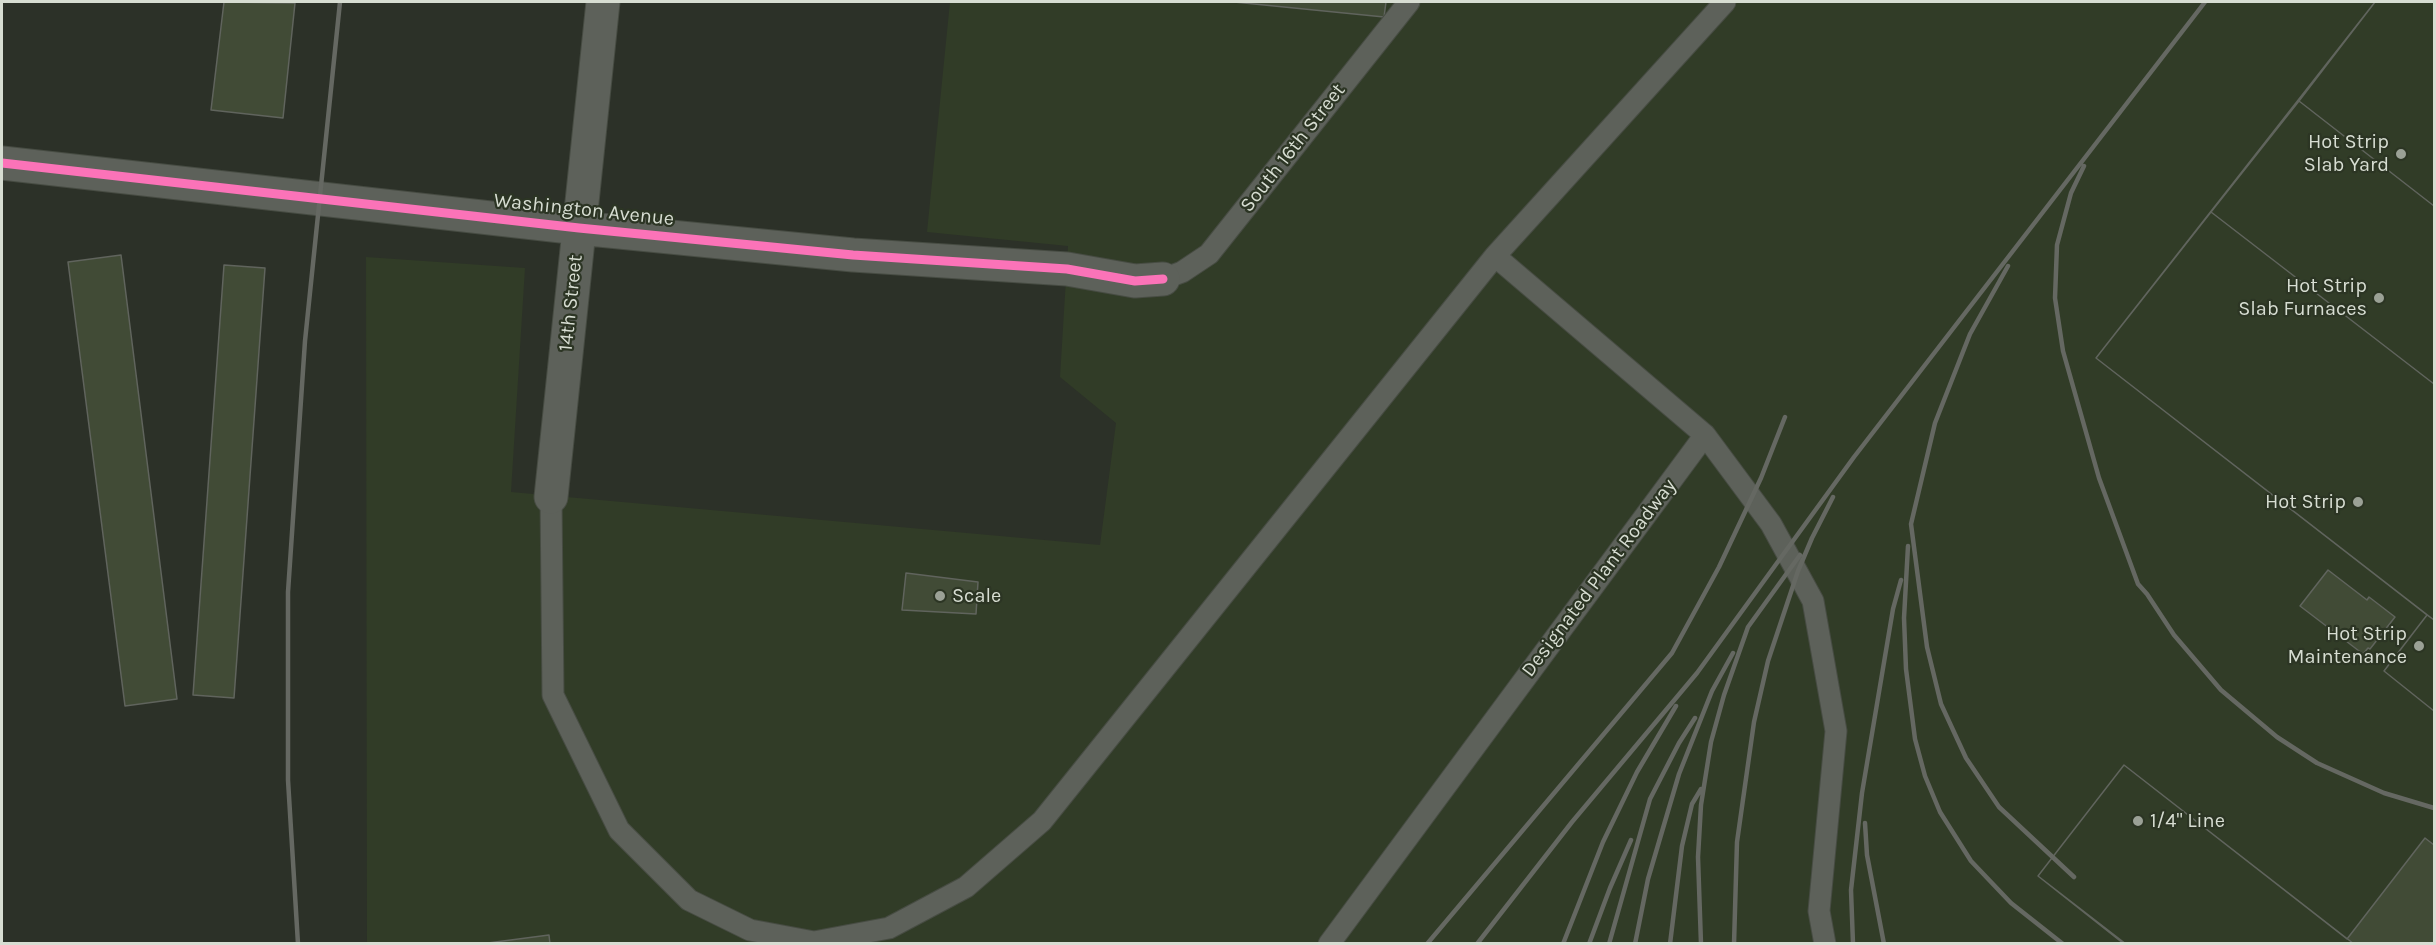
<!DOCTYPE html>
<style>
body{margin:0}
#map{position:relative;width:2436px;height:945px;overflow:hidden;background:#2c3128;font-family:Karla,sans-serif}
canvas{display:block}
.frame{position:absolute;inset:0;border:3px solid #d7ddd2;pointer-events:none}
</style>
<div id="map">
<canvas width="2436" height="945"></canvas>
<div class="frame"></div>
</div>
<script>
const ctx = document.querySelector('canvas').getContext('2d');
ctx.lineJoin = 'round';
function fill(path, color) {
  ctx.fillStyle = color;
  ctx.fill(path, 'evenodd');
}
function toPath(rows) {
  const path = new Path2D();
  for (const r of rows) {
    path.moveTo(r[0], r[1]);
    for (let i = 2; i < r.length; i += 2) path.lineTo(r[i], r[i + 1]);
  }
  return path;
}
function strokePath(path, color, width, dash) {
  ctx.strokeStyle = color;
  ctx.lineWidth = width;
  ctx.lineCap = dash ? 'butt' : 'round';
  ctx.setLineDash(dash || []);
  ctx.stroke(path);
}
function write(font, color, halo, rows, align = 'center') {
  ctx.font = font + ' Karla,sans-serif';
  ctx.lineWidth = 4.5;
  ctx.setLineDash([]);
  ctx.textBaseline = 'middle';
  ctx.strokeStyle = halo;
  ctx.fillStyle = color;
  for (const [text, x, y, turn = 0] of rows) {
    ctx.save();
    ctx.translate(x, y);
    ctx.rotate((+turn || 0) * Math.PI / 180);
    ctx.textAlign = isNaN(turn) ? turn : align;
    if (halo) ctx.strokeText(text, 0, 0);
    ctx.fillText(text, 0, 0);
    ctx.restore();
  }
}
fill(toPath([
 [950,2,2434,2,2434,943,367,943,366,257,525,268,511,492,1100,545,1116,423,1060,377,1068,246,927,232]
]), '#313c27');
const building = toPath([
 [224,2,295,3,283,118,211,110,224,2],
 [1234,2,1386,2,1384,17,1234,2],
 [2375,2,2434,2,2434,711,2384,671,2427,615,2096,358,2375,2],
 [2375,2,2434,2,2434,206,2299,101,2375,2],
 [2299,101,2434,206,2434,384,2211,212,2299,101],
 [2211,212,2434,384,2434,620,2096,358,2211,212],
 [121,255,177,699,125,706,68,262,121,255],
 [224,265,265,268,234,698,193,695,224,265],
 [2328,570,2367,600,2369,597,2395,617,2370,649,2368,648,2363,654,2300,606,2328,570],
 [906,573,978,582,976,614,902,610,906,573],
 [2427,615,2434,620,2434,711,2384,671,2427,615],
 [2124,765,2347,939,2425,838,2434,845,2434,944,2124,944,2038,876,2124,765],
 [2124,765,2354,944,2126,944,2038,876,2124,765],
 [549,935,550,944,480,944,549,935]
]);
fill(building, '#414b36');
strokePath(building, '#60645d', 1.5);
const service = toPath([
 [1163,279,1182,272,1209,254,1409,2],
 [1705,435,1771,524,1813,601,1836,731,1819,911,1825,944],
 [551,497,553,695,619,830,689,900,750,930,814,942,889,928,966,887,1042,821,1495,256,1725,2],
 [1329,944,1705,435,1495,256]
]);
const minor = toPath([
 [2,163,579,228,853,255,1067,269,1135,281,1163,279],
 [551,497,603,2]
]);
strokePath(service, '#474c43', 23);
strokePath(minor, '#474c43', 35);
strokePath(service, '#5d615a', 21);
strokePath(minor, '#5d615a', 33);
strokePath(toPath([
 [2084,166,2071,193,2057,245,2055,298,2063,351,2099,478,2138,584,2147,594,2174,635,2221,690,2277,737,2317,763,2384,793,2434,808],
 [2008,266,1970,334,1935,423,1911,524,1927,647,1941,704,1966,758,1999,807,2074,877],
 [1908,546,1904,618,1906,669,1915,739,1925,776,1940,812,1971,861,2011,903,2063,944],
 [1865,823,1867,855,1884,944],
 [298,944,288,780,288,592,305,341,340,2],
 [1427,944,1672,653,1719,567,1761,478,1785,417],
 [1477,944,1572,822,1697,673,1854,457,2205,2],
 [1563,944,1603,842,1637,772,1676,706],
 [1589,944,1610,888,1631,840],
 [1609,944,1650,799,1679,743,1695,718],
 [1635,944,1648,879,1679,774,1712,691,1733,653],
 [1670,944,1682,846,1692,804,1701,789],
 [1701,944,1698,857,1701,805,1711,742,1724,695,1748,627,1800,555],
 [1734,944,1737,842,1754,722,1768,661,1798,571,1812,538,1833,497],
 [1853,944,1851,890,1862,793,1893,609,1901,580]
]), '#656862', 4.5);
strokePath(toPath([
 [2,163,579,228,853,255,1067,269,1135,281,1163,279]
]), '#fb73b8', 9);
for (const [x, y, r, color] of [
 [2401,154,6,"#9ba196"],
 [2379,298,6,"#9ba196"],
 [2358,502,6,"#9ba196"],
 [940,596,6,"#9ba196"],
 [2419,646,6,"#9ba196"],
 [2138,821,6,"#9ba196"]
]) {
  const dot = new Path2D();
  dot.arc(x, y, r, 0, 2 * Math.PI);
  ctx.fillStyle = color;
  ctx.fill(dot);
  strokePath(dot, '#2c3524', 2);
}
write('20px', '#d7ddd2', '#2c3524', [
 ["Hot Strip",2389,142],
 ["Slab Yard",2389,165],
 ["Hot Strip",2367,286],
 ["Slab Furnaces",2367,309],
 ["Hot Strip",2346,502],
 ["Scale",952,596,"left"],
 ["Hot Strip",2407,634],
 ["Maintenance",2407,657],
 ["1/4\" Line",2150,821,"left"]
], 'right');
write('20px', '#d7ddd2', '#2c3524', [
 ["South 16th Street",1293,148,-52],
 ["Washington Avenue",584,210,6],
 ["14th Street",571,303,-84],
 ["Designated Plant Roadway",1599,578,-53]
]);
</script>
